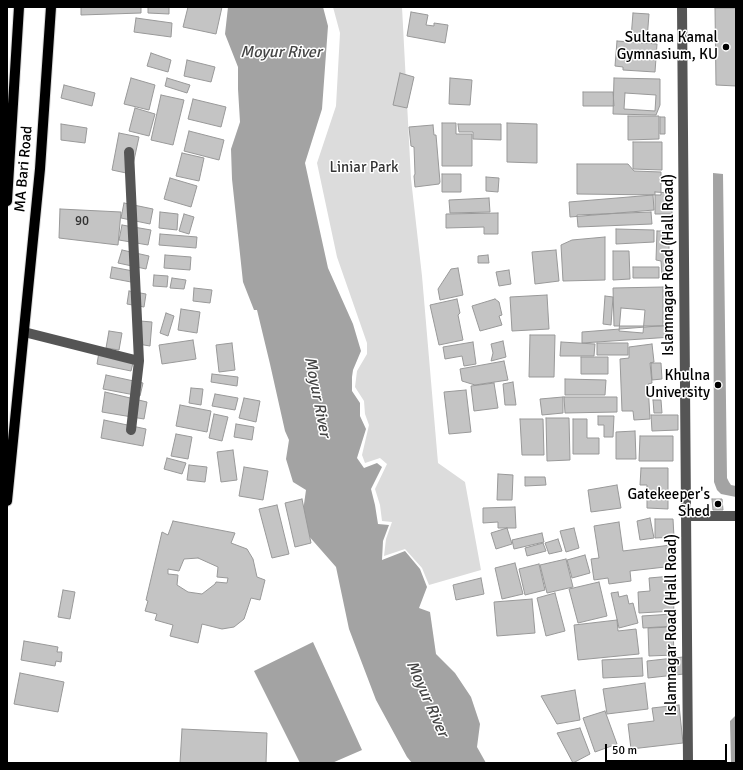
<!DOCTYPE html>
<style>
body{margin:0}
#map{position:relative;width:743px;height:770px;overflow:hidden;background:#fff;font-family:Signika,sans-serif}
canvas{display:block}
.frame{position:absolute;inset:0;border:8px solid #000;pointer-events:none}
.scale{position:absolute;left:605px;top:744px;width:122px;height:18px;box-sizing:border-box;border:2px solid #000;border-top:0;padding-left:5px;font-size:12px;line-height:14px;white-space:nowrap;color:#000;-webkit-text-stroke:3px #fff;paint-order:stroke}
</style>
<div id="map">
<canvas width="743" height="770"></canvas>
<div class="frame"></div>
<div class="scale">50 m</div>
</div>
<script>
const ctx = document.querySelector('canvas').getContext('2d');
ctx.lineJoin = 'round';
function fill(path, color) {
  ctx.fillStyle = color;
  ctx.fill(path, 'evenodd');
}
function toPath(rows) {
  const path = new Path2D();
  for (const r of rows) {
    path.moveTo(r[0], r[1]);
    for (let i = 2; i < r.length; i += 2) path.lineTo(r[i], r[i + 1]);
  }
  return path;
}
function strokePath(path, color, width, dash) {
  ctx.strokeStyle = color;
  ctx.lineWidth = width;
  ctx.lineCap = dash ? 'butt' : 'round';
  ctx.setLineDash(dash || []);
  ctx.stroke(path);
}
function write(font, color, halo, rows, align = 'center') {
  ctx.font = font + ' Signika,sans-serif';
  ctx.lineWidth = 3;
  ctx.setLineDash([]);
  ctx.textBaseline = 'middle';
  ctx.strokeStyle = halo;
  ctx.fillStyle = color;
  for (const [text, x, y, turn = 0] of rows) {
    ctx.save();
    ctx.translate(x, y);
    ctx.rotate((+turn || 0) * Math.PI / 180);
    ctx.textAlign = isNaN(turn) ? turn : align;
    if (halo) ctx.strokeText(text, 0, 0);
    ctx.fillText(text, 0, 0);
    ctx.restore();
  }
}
fill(toPath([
 [333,7,402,7,411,179,422,276,438,463,465,482,481,570,429,585,422,568,405,549,384,556,386,539,392,522,382,521,380,505,375,489,387,464,380,458,365,463,362,455,369,425,365,414,364,401,355,387,357,371,367,354,367,343,337,257,317,163,336,106,340,33]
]), '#dcdcdc');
fill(toPath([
 [228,7,323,7,328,26,322,109,305,163,328,268,353,324,361,351,353,370,352,377,352,391,360,403,360,416,366,429,357,458,364,468,377,463,382,467,371,489,375,505,378,524,389,525,383,541,382,560,405,551,420,569,427,587,419,608,430,612,436,654,455,673,471,697,480,724,477,747,486,763,412,763,407,757,376,700,349,629,336,567,307,534,303,511,306,490,293,482,286,459,289,440,285,431,270,364,257,310,254,310,243,282,232,179,231,149,240,122,238,89,238,67,225,34],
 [713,173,723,174,727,478,729,482,731,485,736,486,736,497,721,494,717,490,714,482],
 [313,642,362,750,332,763,300,763,254,671],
 [736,715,736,763,731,763,730,721]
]), '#a3a3a3');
const building = toPath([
 [81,7,141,7,141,13,81,15,81,7],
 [148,7,169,7,169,14,148,13,148,7],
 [188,7,222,7,216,34,183,27,188,7],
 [715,8,736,8,736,86,716,85,715,8],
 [411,12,428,15,426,25,434,26,434,23,448,25,445,43,407,36,411,12],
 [633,13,649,14,647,40,631,38,633,13],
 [136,18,172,23,171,37,134,32,136,18],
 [649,34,661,35,661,41,649,40,649,34],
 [617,41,657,44,655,72,623,70,623,67,615,66,617,41],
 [151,53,171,60,168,72,147,66,151,53],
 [187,60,215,67,211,82,184,76,187,60],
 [400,73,414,77,407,108,393,105,400,73],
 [131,78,155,85,149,110,124,104,131,78],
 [167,78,190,85,187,93,165,86,167,78],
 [450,78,472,80,470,105,449,104,450,78],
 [614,78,660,79,660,105,656,115,613,114,614,78],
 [64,85,95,93,92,106,61,98,64,85],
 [583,92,613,92,614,106,583,106,583,92],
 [625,93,656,95,655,111,624,109,625,93],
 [161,95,184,100,173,145,151,140,161,95],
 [193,99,226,107,221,127,188,119,193,99],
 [135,108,155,114,149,136,129,131,135,108],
 [628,116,659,116,659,139,628,140,628,116],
 [660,117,665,117,665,134,660,134,660,117],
 [442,123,456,123,456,134,472,134,472,166,442,166,442,123],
 [507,123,537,124,537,163,507,162,507,123],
 [61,124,87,128,85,143,61,140,61,124],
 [458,124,501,124,501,140,473,139,473,132,459,132,458,124],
 [433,125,434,135,436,135,440,182,439,184,415,187,414,176,415,174,414,147,411,146,409,127,433,125],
 [189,131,224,140,219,160,184,151,189,131],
 [119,133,139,137,131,174,112,170,119,133],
 [633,142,662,142,662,170,633,169,633,142],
 [182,153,204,158,199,181,176,176,182,153],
 [577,164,628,164,634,171,661,172,661,195,577,194,577,164],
 [442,174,461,174,461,192,442,192,442,174],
 [486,177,499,178,498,192,486,191,486,177],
 [170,178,197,186,191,207,164,199,170,178],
 [655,192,672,193,672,214,655,214,655,192],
 [653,195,654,210,570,217,569,202,653,195],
 [489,198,490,212,450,213,449,200,489,198],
 [124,203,153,209,150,224,121,218,124,203],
 [60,209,121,212,118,245,59,238,60,209],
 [160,212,178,214,177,230,159,228,160,212],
 [651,212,652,224,578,227,577,215,651,212],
 [498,213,498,234,484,234,484,227,446,228,446,214,498,213],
 [184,214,194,217,189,234,179,231,184,214],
 [122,225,151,230,148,245,119,240,122,225],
 [616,229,654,230,654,242,616,244,616,229],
 [657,231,669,231,669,275,662,276,661,261,656,260,657,231],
 [160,234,197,237,196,248,159,245,160,234],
 [605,237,605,280,563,281,561,245,572,240,605,237],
 [122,250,149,256,146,269,118,263,122,250],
 [556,250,559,281,535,284,532,252,556,250],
 [613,251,629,251,630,279,613,280,613,251],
 [165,255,191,257,190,270,164,268,165,255],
 [488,255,489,263,478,263,478,256,488,255],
 [112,267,133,271,131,282,110,278,112,267],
 [633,267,659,267,659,278,633,278,633,267],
 [458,268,463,295,440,300,438,289,451,269,458,268],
 [509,270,511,284,499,286,496,272,509,270],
 [154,275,168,276,167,287,153,286,154,275],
 [172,278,186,280,184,289,170,288,172,278],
 [663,287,663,326,614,326,613,288,663,287],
 [194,288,212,290,210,303,193,301,194,288],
 [129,291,146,294,144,307,127,304,129,291],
 [547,295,549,329,512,331,510,297,547,295],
 [605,296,613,297,611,325,603,324,605,296],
 [457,299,460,313,458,315,463,340,439,345,430,305,457,299],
 [495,299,499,302,502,315,499,316,502,325,480,331,472,306,495,299],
 [621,308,645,310,643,333,619,331,621,308],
 [181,309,200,312,197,333,178,330,181,309],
 [166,313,174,316,168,336,160,333,166,313],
 [140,321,152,322,150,346,138,344,140,321],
 [671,325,672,337,582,343,582,332,671,325],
 [109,331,122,333,119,350,106,348,109,331],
 [530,335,555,335,554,377,529,377,530,335],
 [193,340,196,359,162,364,159,345,193,340],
 [503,341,506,357,491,361,493,353,491,344,503,341],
 [473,342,476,364,464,366,462,356,445,359,443,347,473,342],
 [561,342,595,344,594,356,560,356,561,342],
 [232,343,235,370,219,372,216,345,232,343],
 [597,343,628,343,628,355,597,355,597,343],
 [652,344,654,362,650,363,652,383,648,384,650,419,634,420,633,411,622,411,620,359,629,358,629,347,652,344],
 [99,352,134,359,131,371,97,364,99,352],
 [581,357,608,357,608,374,581,374,581,357],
 [504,361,508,380,475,385,462,381,460,369,504,361],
 [651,363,661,363,662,379,652,380,651,363],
 [212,374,238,377,237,386,211,382,212,374],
 [106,375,143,383,140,396,103,389,106,375],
 [565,379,606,380,605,395,565,395,565,379],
 [513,382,516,405,505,405,503,384,513,382],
 [494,383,498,408,474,411,471,386,494,383],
 [191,388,203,389,201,405,189,403,191,388],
 [466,390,471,432,449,434,444,392,466,390],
 [105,392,147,402,144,419,102,412,105,392],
 [215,394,238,398,235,410,212,406,215,394],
 [563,397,563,413,542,415,540,399,563,397],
 [564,397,617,397,617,412,565,413,564,397],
 [244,398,260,401,256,422,239,418,244,398],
 [653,400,661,400,662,413,654,413,653,400],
 [180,405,211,411,207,432,176,426,180,405],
 [214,414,228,417,222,441,209,438,214,414],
 [651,415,678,415,678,430,652,431,651,415],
 [598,416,614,416,613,437,604,437,604,425,598,425,598,416],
 [546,418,569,418,570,460,547,461,546,418],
 [520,419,543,419,544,455,522,455,520,419],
 [573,419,587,419,587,438,599,438,599,454,573,454,573,419],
 [104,420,146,429,143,446,101,438,104,420],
 [236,424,254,427,252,440,234,437,236,424],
 [635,431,636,459,616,459,616,432,635,431],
 [176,434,192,437,188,459,171,456,176,434],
 [640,436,673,436,673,461,639,461,640,436],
 [233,450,237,480,221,482,217,452,233,450],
 [167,458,186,463,182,474,164,469,167,458],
 [189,465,207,467,205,482,187,480,189,465],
 [244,467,268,471,263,500,239,496,244,467],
 [641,468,668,468,668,509,647,508,647,485,640,485,641,468],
 [498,474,513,475,512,500,497,500,498,474],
 [525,477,545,477,546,485,525,486,525,477],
 [617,485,621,508,591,512,588,490,617,485],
 [302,499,311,543,295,547,285,503,302,499],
 [712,499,722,499,723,510,713,510,712,499],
 [277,505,289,554,272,558,259,509,277,505],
 [515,507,516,528,498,528,498,522,483,523,483,508,515,507],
 [650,518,654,538,640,540,637,521,650,518],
 [655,519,673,519,674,537,655,538,655,519],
 [173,521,235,533,231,543,247,549,253,559,257,577,265,580,260,600,251,598,244,619,234,627,222,629,202,624,198,643,170,636,173,625,155,620,157,614,145,611,148,601,146,600,162,532,168,535,173,521],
 [198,558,218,567,217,577,228,578,227,583,216,582,215,584,202,594,188,592,177,585,178,575,168,574,168,569,179,571,184,559,198,558],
 [619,522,623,551,671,545,674,566,630,571,631,581,609,584,608,578,594,580,591,559,599,558,594,526,619,522],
 [507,528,512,544,496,549,491,533,507,528],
 [574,528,579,548,566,552,560,531,574,528],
 [542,533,544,542,514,549,512,540,542,533],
 [558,539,562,551,549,554,545,543,558,539],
 [543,543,546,551,527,556,525,548,543,543],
 [585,555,590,573,572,578,567,560,585,555],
 [566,559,573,587,547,593,540,565,566,559],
 [515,563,523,594,502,599,495,568,515,563],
 [539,564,545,590,525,595,519,569,539,564],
 [672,576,674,611,639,613,638,592,650,591,649,578,672,576],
 [481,578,484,594,456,600,453,585,481,578],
 [599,582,607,616,578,623,569,589,599,582],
 [63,590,75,592,70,619,58,617,63,590],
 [618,592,619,597,627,595,629,604,633,603,638,623,619,628,611,593,618,592],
 [555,593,565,631,546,636,537,598,555,593],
 [532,599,535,633,497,636,494,602,532,599],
 [673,614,674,626,643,628,642,616,673,614],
 [617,620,618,631,636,629,639,654,578,660,574,625,617,620],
 [673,627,674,655,649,656,648,628,673,627],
 [24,641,58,647,57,652,62,652,61,662,56,661,55,666,21,660,24,641],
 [683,657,684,674,648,678,647,661,683,657],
 [642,658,643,676,603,678,602,660,642,658],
 [20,673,64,682,58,712,14,704,20,673],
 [645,683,648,709,607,714,603,689,645,683],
 [575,690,580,720,557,724,541,696,575,690],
 [679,705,683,743,631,749,628,724,654,721,652,708,679,705],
 [605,711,617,744,595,752,583,718,605,711],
 [580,728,590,754,573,763,557,733,580,728],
 [182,729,267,733,266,763,180,763,182,729]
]);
fill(building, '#c4c4c4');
strokePath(building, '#999', 1);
const major = toPath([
 [7,201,19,7],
 [7,501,40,169,51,7]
]);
strokePath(major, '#dbdbdb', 12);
strokePath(toPath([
 [682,7,688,763],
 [129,152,139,361,131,430],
 [24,332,139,361],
 [686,516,736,516]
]), '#555', 10);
strokePath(major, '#000', 10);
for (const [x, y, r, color] of [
 [726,47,4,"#000"],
 [718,385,4,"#000"],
 [718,504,4,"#000"]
]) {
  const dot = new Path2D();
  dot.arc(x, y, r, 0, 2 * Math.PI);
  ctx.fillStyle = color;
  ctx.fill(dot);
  strokePath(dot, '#fff', 1.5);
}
write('13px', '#313131', null, [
 ["90",82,222]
]);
write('15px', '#000', '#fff', [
 ["Sultana Kamal",718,38],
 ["Gymnasium, KU",718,55],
 ["Khulna",710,376],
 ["University",710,393],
 ["Gatekeeper's",710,495],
 ["Shed",710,512]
], 'right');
write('15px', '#333', '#fff', [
 ["Liniar Park",364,168]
]);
write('15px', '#000', '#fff', [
 ["MA Bari Road",24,169,-85],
 ["Islamnagar Road (Hall Road)",669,265,-90],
 ["Islamnagar Road (Hall Road)",672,625,-90]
]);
write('italic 16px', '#444', '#fff', [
 ["Moyur River",281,53],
 ["Moyur River",317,397,79],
 ["Moyur River",427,699,66]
]);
</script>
